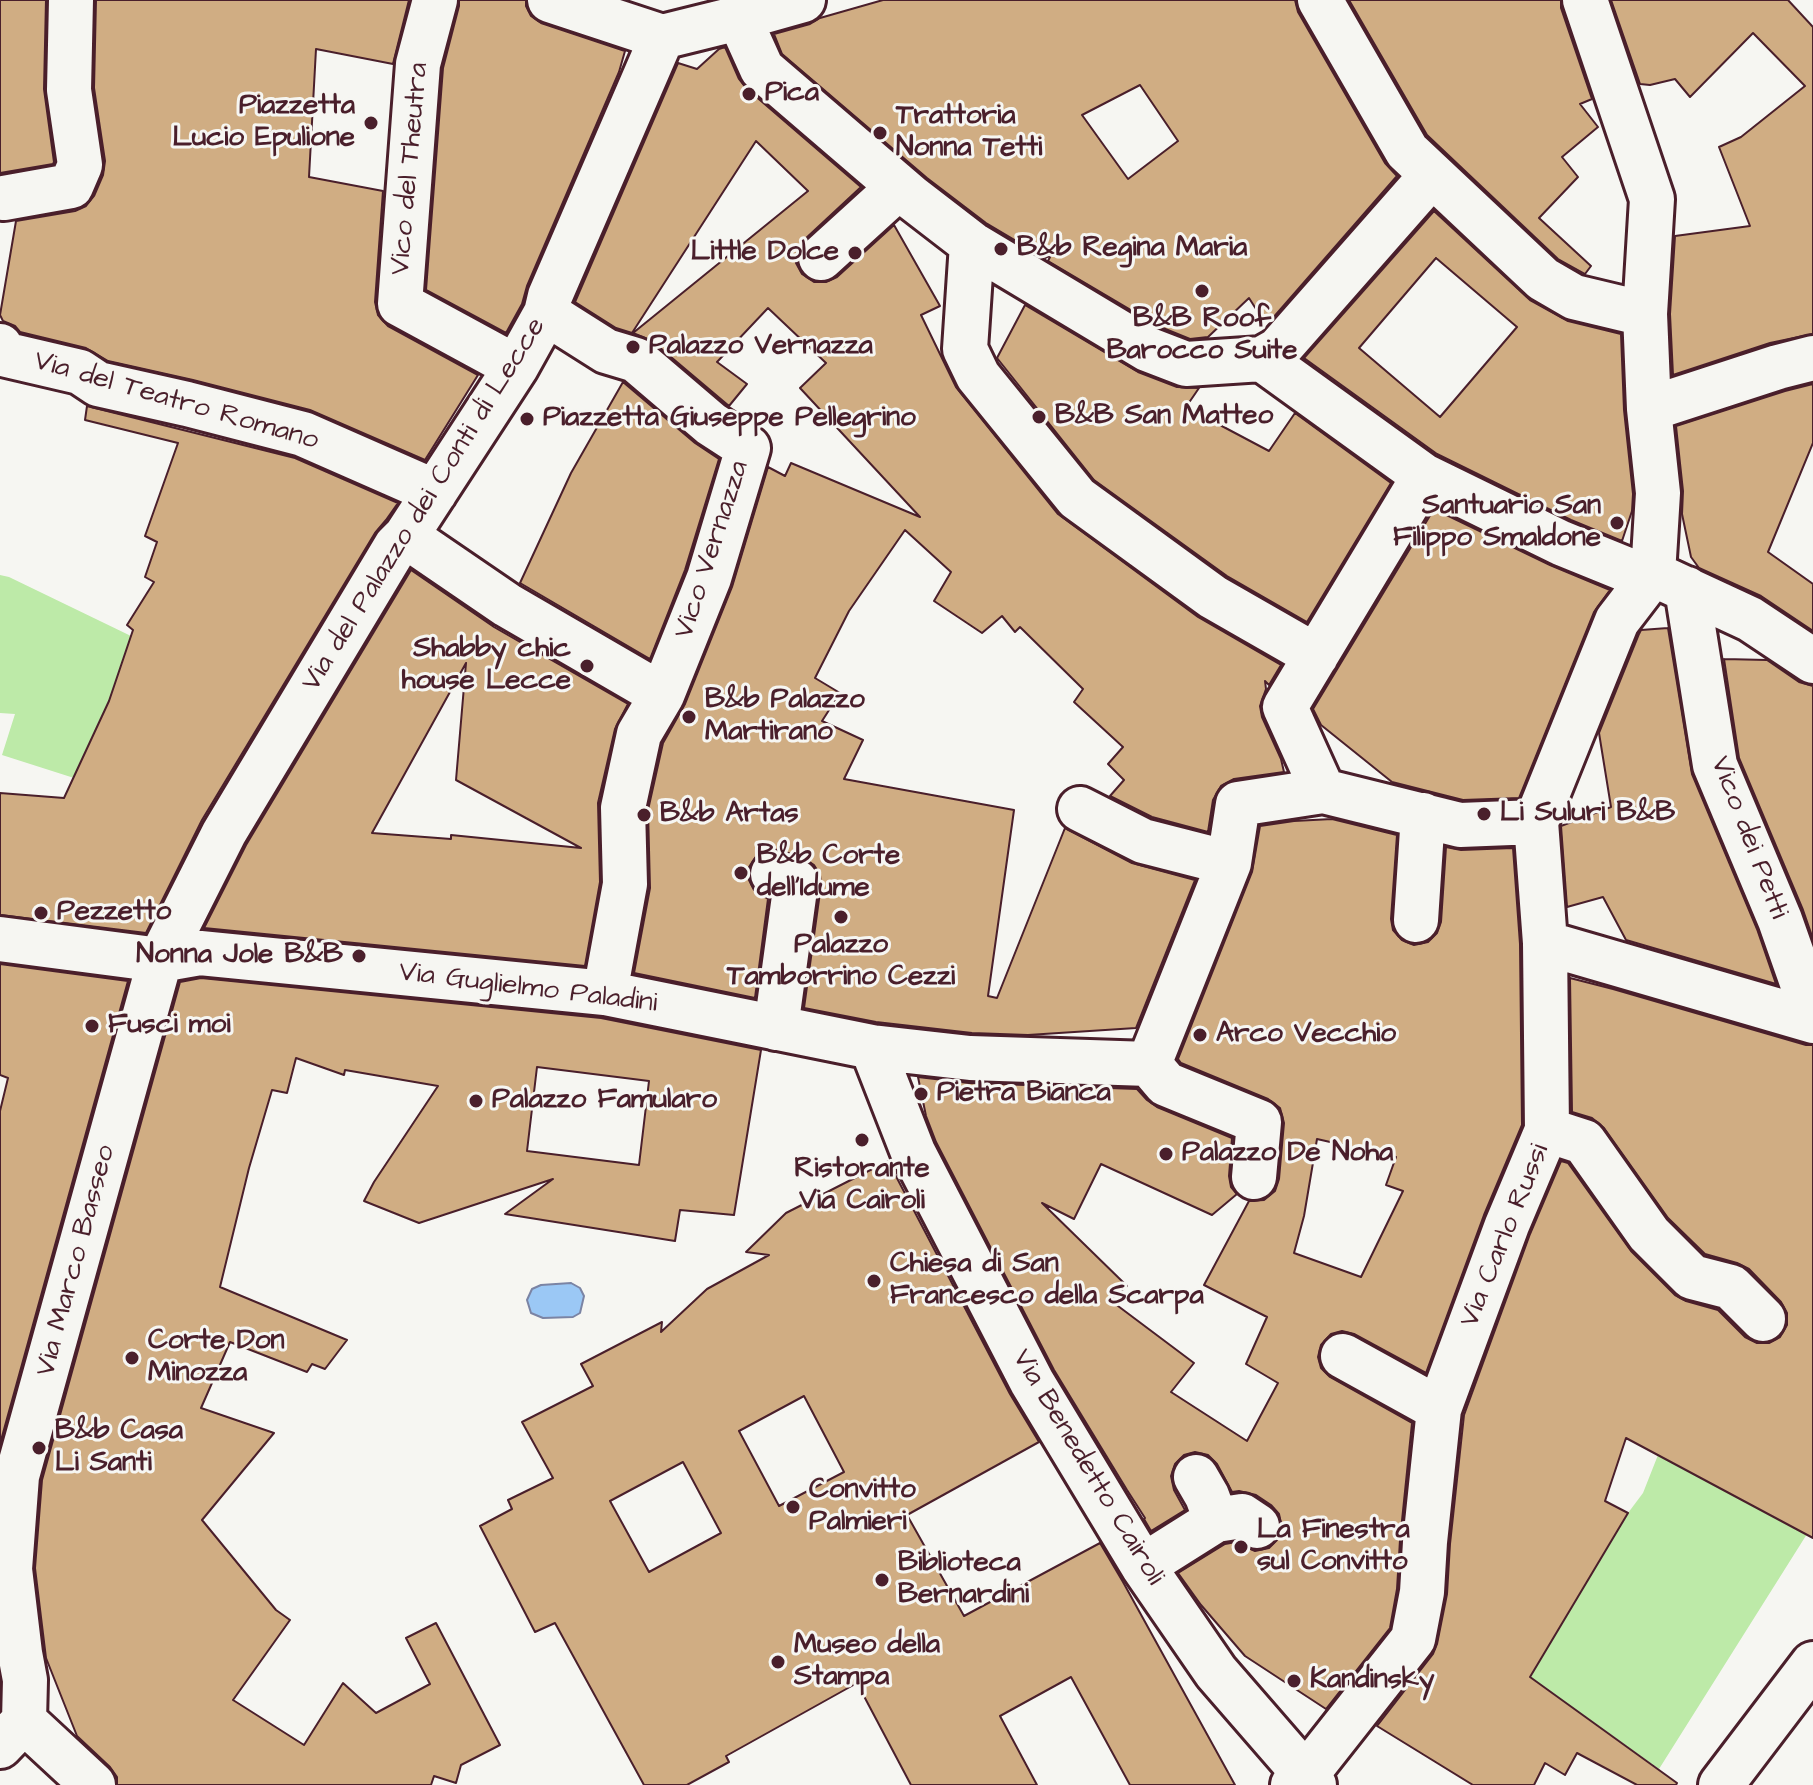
<!DOCTYPE html>
<style>
body{margin:0}
canvas{display:block;background:#f6f6f2}
</style>
<canvas width="1813" height="1785"></canvas>
<script>
const ctx = document.querySelector('canvas').getContext('2d');
ctx.lineJoin = 'round';
function fill(path, color) {
  ctx.fillStyle = color;
  ctx.fill(path, 'evenodd');
}
function toPath(rows) {
  const path = new Path2D();
  for (const r of rows) {
    path.moveTo(r[0], r[1]);
    for (let i = 2; i < r.length; i += 2) path.lineTo(r[i], r[i + 1]);
  }
  return path;
}
function strokePath(path, color, width, dash) {
  ctx.strokeStyle = color;
  ctx.lineWidth = width;
  ctx.lineCap = dash ? 'butt' : 'round';
  ctx.setLineDash(dash || []);
  ctx.stroke(path);
}
function write(font, color, halo, rows, align = 'center') {
  ctx.font = font + ' "Architects Daughter",sans-serif';
  ctx.lineWidth = 6;
  ctx.setLineDash([]);
  ctx.textBaseline = 'middle';
  ctx.strokeStyle = halo;
  ctx.fillStyle = color;
  for (const [text, x, y, turn = 0] of rows) {
    ctx.save();
    ctx.translate(x, y);
    ctx.rotate((+turn || 0) * Math.PI / 180);
    ctx.textAlign = isNaN(turn) ? turn : align;
    if (halo) ctx.strokeText(text, 0, 0);
    ctx.fillText(text, 0, 0);
    ctx.restore();
  }
}
fill(toPath([
 [0,575,9,577,131,636,109,701,74,778,2,755,15,714,0,713],
 [1658,1455,1807,1534,1659,1769,1530,1677,1628,1513,1643,1493]
]), '#bdeaa8');
const water = toPath([
 [571,1283,580,1288,584,1296,580,1313,573,1317,543,1318,531,1313,527,1300,532,1289,541,1285,571,1283]
]);
fill(water, '#9bc8f5');
strokePath(water, '#7b84a4', 2);
const building = toPath([
 [0,0,46,0,44,89,54,162,53,164,0,173,0,0],
 [96,0,409,0,393,64,316,49,309,177,383,191,375,302,378,315,388,326,478,375,425,460,310,410,193,380,108,361,86,348,20,332,15,326,3,321,0,315,16,221,75,211,86,206,94,196,103,175,105,161,94,88,96,0],
 [459,0,526,0,526,6,531,16,541,23,625,51,619,72,527,286,522,304,506,333,426,290,443,68,459,6,459,0],
 [883,0,1295,0,1298,12,1385,163,1397,176,1272,319,1263,320,1249,298,1208,337,1190,339,1158,326,1048,261,1051,255,1045,258,986,223,927,178,782,54,774,34,810,24,820,18,883,0],
 [1140,85,1178,141,1128,179,1082,115,1140,85],
 [1349,0,1561,0,1561,8,1592,99,1580,104,1598,127,1562,157,1578,177,1539,218,1591,266,1585,274,1558,259,1427,135,1349,0],
 [1611,0,1788,0,1813,27,1813,334,1770,343,1673,375,1670,314,1675,236,1750,226,1719,147,1741,137,1805,86,1753,33,1690,97,1675,79,1650,85,1640,84,1611,0],
 [725,47,739,79,746,88,861,187,804,240,797,251,796,263,802,274,814,282,826,282,837,277,894,225,940,306,921,315,956,387,1058,514,1198,617,1281,665,1269,685,1265,681,1266,689,1260,706,1262,717,1281,759,1284,772,1234,779,1221,786,1213,800,1208,832,1152,817,1110,796,1124,780,1108,764,1123,747,1074,702,1083,689,1020,627,1015,632,1002,616,982,633,934,601,951,572,905,530,849,611,815,678,840,693,822,721,863,740,844,779,1014,810,988,996,997,998,1065,828,1132,863,1195,880,1136,1028,1028,1035,972,1033,876,1022,804,1008,821,885,820,875,814,865,805,859,780,850,769,849,757,855,749,867,748,878,754,890,768,899,755,998,634,973,650,888,648,810,663,743,685,704,732,587,768,467,785,476,791,463,920,517,800,388,826,363,768,308,717,362,747,384,729,406,652,341,633,333,808,191,756,141,632,333,616,328,575,302,678,63,697,69,719,49,725,47],
 [1434,211,1530,300,1568,321,1621,334,1624,410,1633,494,1632,511,1622,541,1571,520,1437,454,1304,358,1434,211],
 [1436,258,1517,327,1440,417,1359,348,1436,258],
 [1025,305,1138,372,1177,387,1199,388,1186,407,1269,451,1295,413,1391,483,1307,622,1227,576,1094,480,997,358,1025,305],
 [623,382,695,443,719,459,685,570,650,659,520,583,571,473,623,382],
 [1813,384,1813,443,1768,552,1813,584,1813,631,1761,596,1699,568,1691,557,1682,514,1683,491,1676,426,1785,391,1813,384],
 [87,406,295,458,398,503,386,520,375,533,202,820,146,933,0,915,0,793,64,798,109,701,133,630,127,625,154,582,145,577,157,542,145,536,178,443,85,420,87,406],
 [1434,509,1550,565,1610,590,1594,612,1519,798,1463,800,1392,782,1321,725,1313,709,1434,509],
 [411,570,494,627,628,704,615,729,598,803,600,882,585,966,204,928,246,845,411,570],
 [466,663,456,780,581,848,451,835,451,839,372,833,466,663],
 [1668,628,1692,774,1757,929,1776,984,1626,940,1603,897,1567,907,1561,826,1611,807,1599,733,1639,634,1641,630,1668,628],
 [1724,659,1767,660,1799,682,1813,686,1813,939,1803,910,1739,758,1724,659],
 [1332,819,1397,835,1391,919,1393,930,1402,940,1414,945,1428,942,1437,933,1441,922,1446,847,1461,850,1513,848,1520,944,1522,1125,1484,1215,1426,1373,1354,1334,1342,1331,1331,1334,1321,1345,1318,1357,1321,1368,1330,1377,1412,1423,1400,1540,1397,1589,1390,1628,1326,1709,1245,1656,1201,1605,1178,1573,1225,1544,1236,1542,1255,1551,1269,1548,1277,1540,1282,1528,1279,1514,1271,1505,1256,1495,1239,1491,1232,1492,1217,1464,1208,1455,1195,1452,1184,1455,1175,1464,1171,1476,1174,1490,1185,1510,1151,1531,1144,1519,1145,1518,1127,1490,1054,1370,936,1142,926,1116,918,1077,969,1083,1137,1089,1147,1100,1157,1107,1232,1138,1229,1176,1231,1187,1237,1194,1212,1215,1101,1164,1074,1219,1042,1203,1127,1286,1110,1300,1194,1363,1171,1392,1247,1441,1278,1383,1246,1364,1267,1317,1204,1285,1249,1201,1264,1200,1275,1191,1279,1179,1284,1123,1280,1108,1268,1099,1181,1063,1178,1059,1252,872,1260,826,1294,821,1332,819],
 [1317,1139,1396,1157,1386,1185,1403,1191,1361,1277,1294,1253,1304,1216,1317,1139],
 [0,964,128,981,0,1444,0,1111,8,1078,0,1075,0,964],
 [201,978,601,1018,761,1050,734,1215,680,1210,675,1241,505,1214,553,1179,419,1223,364,1201,374,1182,438,1086,345,1070,344,1075,296,1058,287,1093,272,1090,249,1168,220,1287,347,1340,325,1369,312,1364,307,1372,230,1342,201,1408,274,1433,202,1520,276,1610,290,1620,233,1700,304,1745,343,1683,376,1713,430,1684,406,1638,436,1623,500,1745,461,1765,456,1783,434,1776,431,1785,117,1785,117,1777,110,1767,77,1736,46,1658,35,1568,42,1480,180,982,201,978],
 [537,1067,649,1081,639,1165,527,1151,537,1067],
 [1570,978,1613,989,1806,1045,1813,1045,1813,1538,1626,1438,1605,1501,1628,1513,1530,1677,1677,1783,1676,1785,1637,1785,1577,1753,1565,1775,1545,1763,1534,1785,1473,1785,1377,1726,1433,1654,1437,1644,1447,1594,1450,1544,1464,1415,1530,1234,1561,1161,1568,1163,1631,1251,1675,1295,1686,1301,1718,1310,1745,1337,1757,1343,1769,1343,1780,1337,1787,1325,1787,1313,1781,1302,1749,1269,1737,1263,1705,1254,1668,1218,1604,1128,1592,1118,1572,1112,1570,978],
 [888,1161,1010,1394,1039,1442,907,1515,964,1616,1100,1543,1123,1582,1235,1785,1130,1785,1071,1677,1000,1716,1037,1785,911,1785,857,1683,726,1756,729,1762,687,1785,644,1785,555,1623,535,1632,480,1526,512,1509,508,1500,553,1478,522,1422,593,1386,581,1364,662,1322,661,1332,707,1289,769,1255,746,1252,786,1213,888,1161],
 [804,1396,844,1472,779,1506,739,1431,804,1396],
 [683,1462,721,1533,649,1572,610,1501,683,1462]
]);
fill(building, '#d0ad83');
strokePath(building, '#4a1f2b', 2);
const street = toPath([
 [435,0,418,64,400,304,516,367],
 [550,0,662,37],
 [1320,0,1407,151,1543,279,1574,297,1645,314],
 [739,18,762,69,911,197,972,244,1147,349,1186,364,1262,359,1424,476,1561,543,1630,571,1653,574,1750,619,1813,661],
 [662,37,739,18,803,0],
 [4,198,71,186,80,165,69,90,71,0],
 [972,244,965,349,978,376,1077,498,1213,597,1316,656],
 [821,258,899,187],
 [546,313,606,351,636,360,711,424,748,448,709,578,662,695],
 [0,346,3,354,80,372,98,384,187,404,303,434,435,492],
 [1262,359,1278,350,1432,175],
 [1649,409,1778,367,1813,358],
 [406,536,507,605,662,695,639,734,623,808,625,884,605,993],
 [1687,589,1715,765,1780,920,1813,1014],
 [1323,791,1285,707,1424,476],
 [1080,809,1143,841,1229,863],
 [773,874,796,882,776,1028],
 [1416,920,1423,815],
 [0,939,160,960,200,953,605,993,872,1047,970,1058,1149,1064],
 [1545,943,1813,1021],
 [872,1047,913,1152,1032,1382,1143,1566,1216,1672,1314,1785],
 [1149,1064,1229,863,1238,804,1323,791,1460,825,1536,822],
 [1149,1064,1166,1084,1259,1122,1254,1177],
 [1547,1130,1584,1142,1649,1234,1692,1277,1731,1287,1763,1319],
 [1343,1356,1439,1409],
 [1216,1520,1242,1516,1257,1526],
 [1143,1566,1216,1520,1207,1496,1196,1477],
 [24,1721,93,1785],
 [0,1746,24,1721,25,1680,20,1653,10,1569,17,1476,160,960,224,833,396,546,406,536,516,367,546,313,550,296,662,37],
 [1293,1785,1305,1776,1413,1639,1422,1592,1425,1542,1439,1409,1507,1225,1547,1130,1545,943,1536,822,1617,621,1653,574,1658,493,1649,409,1645,314,1652,199,1585,0],
 [1721,1785,1813,1664]
]);
strokePath(street, '#4a1f2b', 50);
strokePath(street, '#f6f6f2', 44);
for (const [x, y, r, color] of [
 [749,94,8,"#4a1f2b"],
 [371,123,8,"#4a1f2b"],
 [880,133,8,"#4a1f2b"],
 [1001,249,8,"#4a1f2b"],
 [855,253,8,"#4a1f2b"],
 [1202,291,8,"#4a1f2b"],
 [633,347,8,"#4a1f2b"],
 [1039,417,8,"#4a1f2b"],
 [527,419,8,"#4a1f2b"],
 [1617,523,8,"#4a1f2b"],
 [587,666,8,"#4a1f2b"],
 [689,717,8,"#4a1f2b"],
 [1484,814,8,"#4a1f2b"],
 [644,815,8,"#4a1f2b"],
 [741,873,8,"#4a1f2b"],
 [41,913,8,"#4a1f2b"],
 [841,917,8,"#4a1f2b"],
 [359,956,8,"#4a1f2b"],
 [92,1026,8,"#4a1f2b"],
 [1200,1035,8,"#4a1f2b"],
 [921,1094,8,"#4a1f2b"],
 [476,1101,8,"#4a1f2b"],
 [862,1140,8,"#4a1f2b"],
 [1166,1154,8,"#4a1f2b"],
 [874,1281,8,"#4a1f2b"],
 [132,1358,8,"#4a1f2b"],
 [39,1448,8,"#4a1f2b"],
 [793,1507,8,"#4a1f2b"],
 [1241,1547,8,"#4a1f2b"],
 [882,1580,8,"#4a1f2b"],
 [778,1662,8,"#4a1f2b"],
 [1294,1681,8,"#4a1f2b"]
]) {
  const dot = new Path2D();
  dot.arc(x, y, r, 0, 2 * Math.PI);
  ctx.fillStyle = color;
  ctx.fill(dot);
  strokePath(dot, '#f6f6f2', 3);
}
write('bold 28px', '#4a1f2b', '#f6f6f2', [
 ["Pica",765,94],
 ["Piazzetta",355,107,"right"],
 ["Lucio Epulione",355,139,"right"],
 ["Trattoria",896,117],
 ["Nonna Tetti",896,149],
 ["B&b Regina Maria",1017,249],
 ["Little Dolce",839,253,"right"],
 ["B&B Roof",1202,320,"center"],
 ["Barocco Suite",1202,352,"center"],
 ["Palazzo Vernazza",649,347],
 ["B&B San Matteo",1055,417],
 ["Piazzetta Giuseppe Pellegrino",543,419],
 ["Santuario San",1601,507,"right"],
 ["Filippo Smaldone",1601,539,"right"],
 ["Shabby chic",571,650,"right"],
 ["house Lecce",571,682,"right"],
 ["B&b Palazzo",705,701],
 ["Martirano",705,733],
 ["Li Suluri B&B",1500,814],
 ["B&b Artas",660,815],
 ["B&b Corte",757,857],
 ["dell'Idume",757,889],
 ["Pezzetto",57,913],
 ["Palazzo",841,946,"center"],
 ["Tamborrino Cezzi",841,978,"center"],
 ["Nonna Jole B&B",343,956,"right"],
 ["Fusci moi",108,1026],
 ["Arco Vecchio",1216,1035],
 ["Pietra Bianca",937,1094],
 ["Palazzo Famularo",492,1101],
 ["Palazzo De Noha",1182,1154],
 ["Ristorante",862,1170,"center"],
 ["Via Cairoli",862,1202,"center"],
 ["Chiesa di San",890,1265],
 ["Francesco della Scarpa",890,1297],
 ["Corte Don",148,1342],
 ["Minozza",148,1374],
 ["B&b Casa",55,1432],
 ["Li Santi",55,1464],
 ["Convitto",809,1491],
 ["Palmieri",809,1523],
 ["La Finestra",1257,1531],
 ["sul Convitto",1257,1563],
 ["Biblioteca",898,1564],
 ["Bernardini",898,1596],
 ["Museo della",794,1646],
 ["Stampa",794,1678],
 ["Kandinsky",1310,1681]
], 'left');
write('28px', '#4a1f2b', '#f6f6f2', [
 ["Vico del Theutra",411,169,-85],
 ["Via del Teatro Romano",176,402,16],
 ["Via del Palazzo dei Conti di Lecce",425,505,-58],
 ["Vico Vernazza",713,550,-72],
 ["Vico dei Petti",1748,838,69],
 ["Via Guglielmo Paladini",528,989,7],
 ["Via Carlo Russi",1506,1236,-68],
 ["Via Marco Basseo",77,1261,-75],
 ["Via Benedetto Cairoli",1087,1468,59]
]);
</script>
